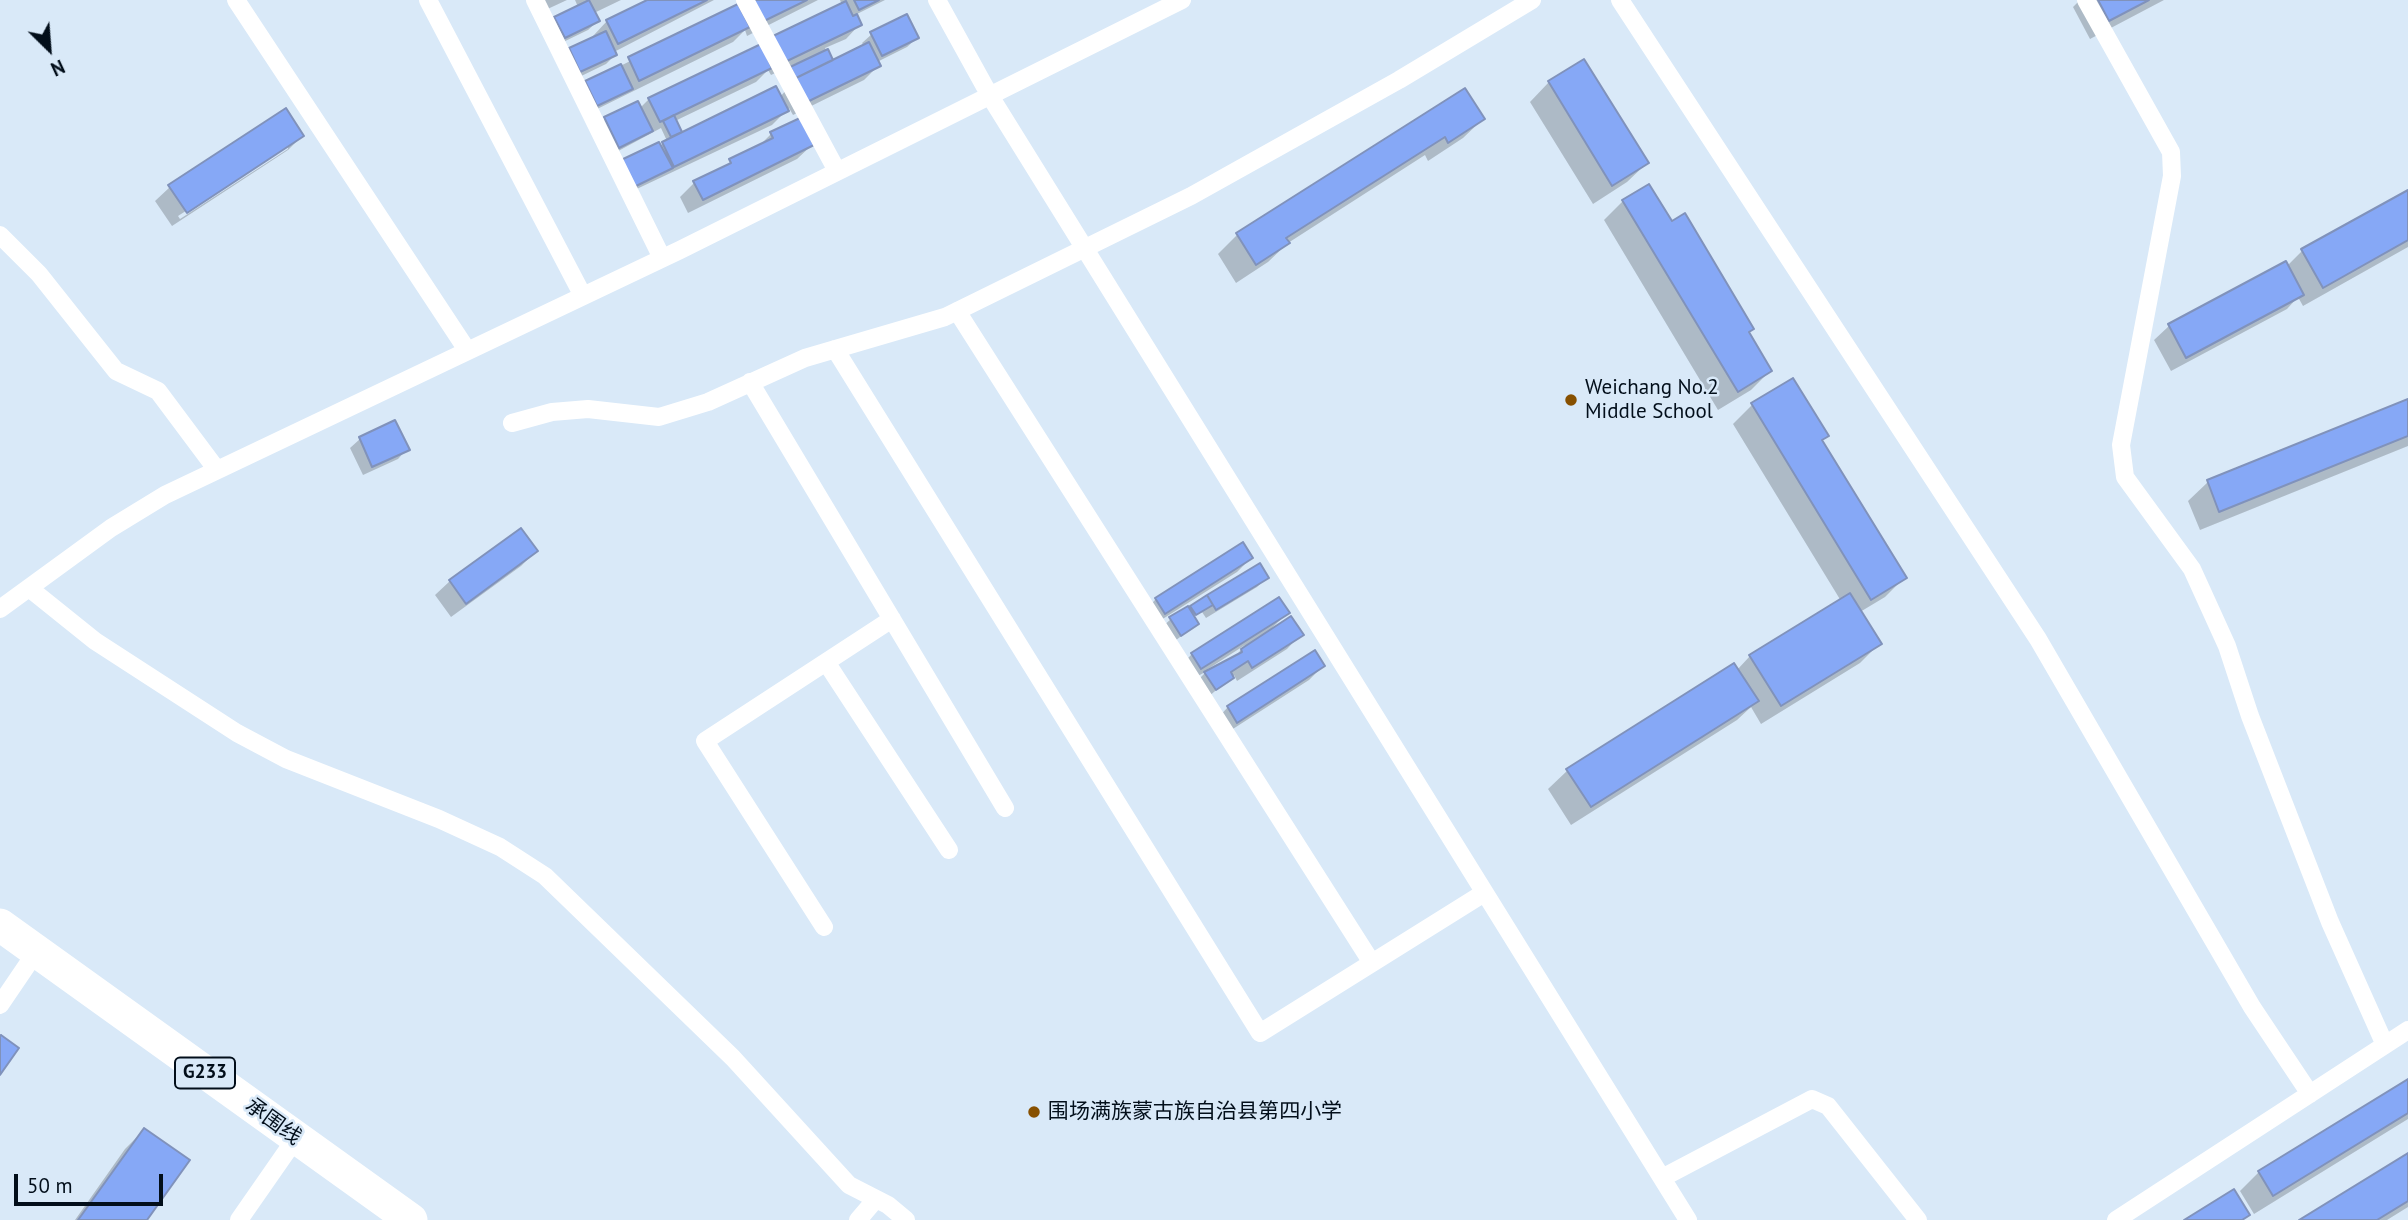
<!DOCTYPE html>
<meta charset="utf-8">
<style>
body{margin:0}
#map{position:relative;width:2408px;height:1220px;overflow:hidden;background:#d9e9f8;font-family:"PT Sans",sans-serif}
canvas{display:block}
.north{position:absolute;left:14px;top:14px;width:70px;height:70px;-webkit-text-stroke:5px #d9e9f8;paint-order:stroke;rotate:155deg;font-size:19px;font-weight:700;line-height:28px;text-align:center;color:#020e1a}
.north::after{content:'';display:block;margin:auto;width:24px;height:32px;background:#020e1a;clip-path:polygon(50% 0,100% 100%,50% 72%,0 100%)}
.scale{position:absolute;left:14px;top:1174px;width:149px;height:32px;box-sizing:border-box;border:4px solid #020e1a;border-top:0;padding-left:9px;font-size:21px;line-height:24px;white-space:nowrap;color:#020e1a;-webkit-text-stroke:5px #d9e9f8;paint-order:stroke}
</style>
<div id="map">
<canvas width="2408" height="1220"></canvas>
<div class="north">N</div>
<div class="scale">50 m</div>
</div>
<script>
const ctx = document.querySelector('canvas').getContext('2d');
ctx.lineJoin = 'round';
function fill(path, color) {
  ctx.fillStyle = color;
  ctx.fill(path, 'evenodd');
}
function toPath(rows) {
  const path = new Path2D();
  for (const r of rows) {
    path.moveTo(r[0], r[1]);
    for (let i = 2; i < r.length; i += 2) path.lineTo(r[i], r[i + 1]);
  }
  return path;
}
function strokePath(path, color, width, dash) {
  ctx.strokeStyle = color;
  ctx.lineWidth = width;
  ctx.lineCap = dash ? 'butt' : 'round';
  ctx.setLineDash(dash || []);
  ctx.stroke(path);
}
function write(font, color, halo, rows, align = 'center') {
  ctx.font = font + ' "PT Sans","Noto Sans SC",sans-serif';
  ctx.lineWidth = 5;
  ctx.setLineDash([]);
  ctx.textBaseline = 'middle';
  ctx.strokeStyle = halo;
  ctx.fillStyle = color;
  for (const [text, x, y, turn = 0] of rows) {
    ctx.save();
    ctx.translate(x, y);
    ctx.rotate((+turn || 0) * Math.PI / 180);
    ctx.textAlign = isNaN(turn) ? turn : align;
    if (halo) ctx.strokeText(text, 0, 0);
    ctx.fillText(text, 0, 0);
    ctx.restore();
  }
}
fill(toPath([
 [533,0,567,0,539,13],
 [575,0,621,0,594,13,598,21,588,30,555,46,546,28,555,18,578,7],
 [651,0,714,0,614,52,615,55,606,64,571,81,561,59,570,50,594,38,593,36,607,21],
 [753,0,818,0,747,36,745,30,733,42,587,114,576,92,586,83],
 [840,0,885,0,855,15,860,24,846,39,825,48,832,62,864,46,862,43,872,34,917,38,907,47,877,62,879,65,864,80,793,115,789,108,772,125,624,195,660,146,667,141,661,128,609,156,596,128,605,119,640,108,649,99,842,5],
 [797,63,782,78,787,89,780,97,681,134,675,121,756,82,768,70,771,75],
 [2080,0,2164,0,2090,39,2073,7],
 [1549,82,1647,163,1627,182,1593,204,1530,102],
 [1483,119,1463,138,1428,161,1425,155,1288,243,1268,262,1236,283,1218,254,1237,235],
 [799,120,812,145,797,159,688,213,680,197,694,183,758,147,771,134],
 [302,136,288,150,172,226,155,201,170,187],
 [288,145,288,149,180,219,178,216],
 [2408,192,2408,247,2303,306,2298,297,2287,309,2171,371,2154,340,2169,326,2285,263,2287,266,2302,251],
 [1623,201,1671,223,1770,371,1751,390,1718,410,1604,220],
 [1792,380,1827,436,1821,442,1904,578,1885,597,1860,612,1879,644,1860,663,1761,724,1751,707,1737,720,1571,825,1548,789,1568,770,1737,670,1750,656,1841,601,1733,424,1752,405],
 [2408,401,2408,446,2200,530,2188,501,2208,482],
 [395,422,407,449,398,459,363,475,350,448,360,439],
 [521,530,536,551,521,566,451,617,435,595,450,581],
 [1242,544,1251,558,1237,572,1150,627,1141,614,1156,599],
 [1259,566,1267,577,1257,587,1206,618,1202,612,1193,617,1197,624,1171,644,1161,628,1171,619],
 [1287,613,1270,630,1301,634,1287,649,1237,681,1234,675,1201,703,1191,687,1207,671,1187,682,1178,668,1192,654],
 [1245,645,1234,658,1209,671,1208,669],
 [1314,652,1323,666,1309,680,1222,736,1214,722,1228,707],
 [2408,1081,2408,1119,2254,1214,2240,1191,2259,1172],
 [144,1130,145,1220,75,1220,125,1149],
 [2408,1155,2408,1207,2387,1220,2302,1220]
]), '#0003');
const building = toPath([
 [589,0,600,21,565,38,554,17,589,0],
 [647,0,707,0,618,44,606,20,647,0],
 [751,0,807,0,762,22,751,0],
 [854,0,879,0,859,10,854,0],
 [2098,0,2149,0,2109,21,2098,0],
 [846,1,853,16,857,14,862,25,785,62,773,36,846,1],
 [738,4,750,27,639,81,628,57,738,4],
 [907,14,919,38,882,56,870,32,907,14],
 [606,31,617,55,580,72,569,48,606,31],
 [869,42,881,66,807,102,796,78,869,42],
 [761,44,772,68,660,122,648,98,761,44],
 [828,49,833,60,796,78,790,67,828,49],
 [1584,59,1649,163,1612,186,1548,81,1584,59],
 [621,64,633,89,597,106,585,81,621,64],
 [776,86,789,111,674,167,662,142,776,86],
 [1465,88,1485,119,1448,143,1445,137,1286,238,1290,243,1256,265,1236,233,1465,88],
 [638,101,653,131,619,148,604,117,638,101],
 [286,108,304,136,187,213,168,185,286,108],
 [674,115,682,132,671,137,663,121,674,115],
 [800,118,814,145,703,200,693,181,731,163,729,159,773,138,770,132,800,118],
 [659,142,673,168,634,187,621,160,659,142],
 [1649,184,1672,221,1685,213,1754,329,1749,332,1772,371,1738,392,1622,200,1649,184],
 [2408,190,2408,240,2323,288,2301,249,2408,190],
 [2286,261,2304,295,2186,358,2168,324,2286,261],
 [1793,378,1829,436,1822,440,1907,578,1871,600,1751,403,1793,378],
 [2408,399,2408,436,2219,512,2207,480,2408,399],
 [395,420,410,450,372,467,359,437,395,420],
 [521,528,538,551,466,604,449,580,521,528],
 [1243,542,1253,558,1165,614,1155,598,1243,542],
 [1260,563,1269,578,1216,610,1207,595,1260,563],
 [1850,593,1882,644,1781,706,1749,655,1850,593],
 [1207,595,1213,605,1196,615,1190,606,1207,595],
 [1279,597,1290,613,1201,669,1191,653,1279,597],
 [1188,606,1199,624,1181,636,1169,617,1188,606],
 [1291,616,1304,635,1252,668,1248,661,1231,672,1234,678,1216,690,1204,672,1242,652,1241,649,1291,616],
 [1315,650,1325,666,1237,723,1227,706,1315,650],
 [1734,663,1759,701,1591,807,1566,769,1734,663],
 [1,1035,19,1048,0,1075,0,1036,1,1035],
 [2408,1079,2408,1113,2273,1196,2258,1171,2408,1079],
 [144,1128,190,1160,147,1220,78,1220,144,1128],
 [2408,1153,2408,1201,2377,1220,2299,1220,2408,1153],
 [2234,1189,2250,1215,2242,1220,2184,1220,2234,1189]
]);
fill(building, '#86a8f6');
strokePath(building, '#8092bb', 2);
strokePath(toPath([
 [236,0,467,350],
 [428,0,583,296],
 [535,0,662,258],
 [745,0,837,171],
 [937,0,990,96,1688,1220],
 [1620,0,2038,639,2252,1007,2310,1094],
 [2086,0,2171,152,2172,176,2121,445,2125,477,2192,569,2227,646,2250,716,2330,922,2385,1045],
 [0,235,39,274,116,371,158,391,217,470],
 [957,311,1372,963],
 [835,349,1260,1033,1484,893],
 [750,382,1005,808],
 [512,423,552,412,588,409,659,417,708,402,805,358,945,317,1191,196,1399,80,1532,0],
 [29,588,95,641,237,733,286,759,439,819,500,847,545,876,733,1058,849,1185,888,1205,906,1220],
 [0,609,111,528,165,495,680,250,1182,0],
 [826,662,949,850],
 [824,927,705,741,892,619],
 [0,1005,36,952],
 [1662,1178,1812,1099,1828,1106,1918,1220],
 [239,1220,296,1138],
 [858,1220,876,1199],
 [2116,1220,2408,1030]
]), '#fff', 18);
strokePath(toPath([
 [0,925,411,1220]
]), '#fff', 33);
for (const [x, y, r, color] of [
 [1571,400,7,"#875000"],
 [1034,1112,7,"#875000"]
]) {
  const dot = new Path2D();
  dot.arc(x, y, r, 0, 2 * Math.PI);
  ctx.fillStyle = color;
  ctx.fill(dot);
  strokePath(dot, '#d9e9f8', 2.5);
}
for (const [x, y, w] of [
 [205,1073,60]
]) {
  const box = new Path2D();
  box.roundRect(x - w / 2, y - 15.5, w, 31, 5);
  ctx.fillStyle = '#d9e9f8';
  ctx.fill(box);
  strokePath(box, '#020e1a', 2);
}
write('bold 19px', '#020e1a', null, [
 ["G233",205,1073]
]);
write('21px', '#020e1a', '#d9e9f8', [
 ["Weichang No.2",1585,388],
 ["Middle School",1585,412],
 ["围场满族蒙古族自治县第四小学",1048,1112]
], 'left');
write('21px', '#020e1a', '#d9e9f8', [
 ["承围线",273,1122,36]
]);
</script>
